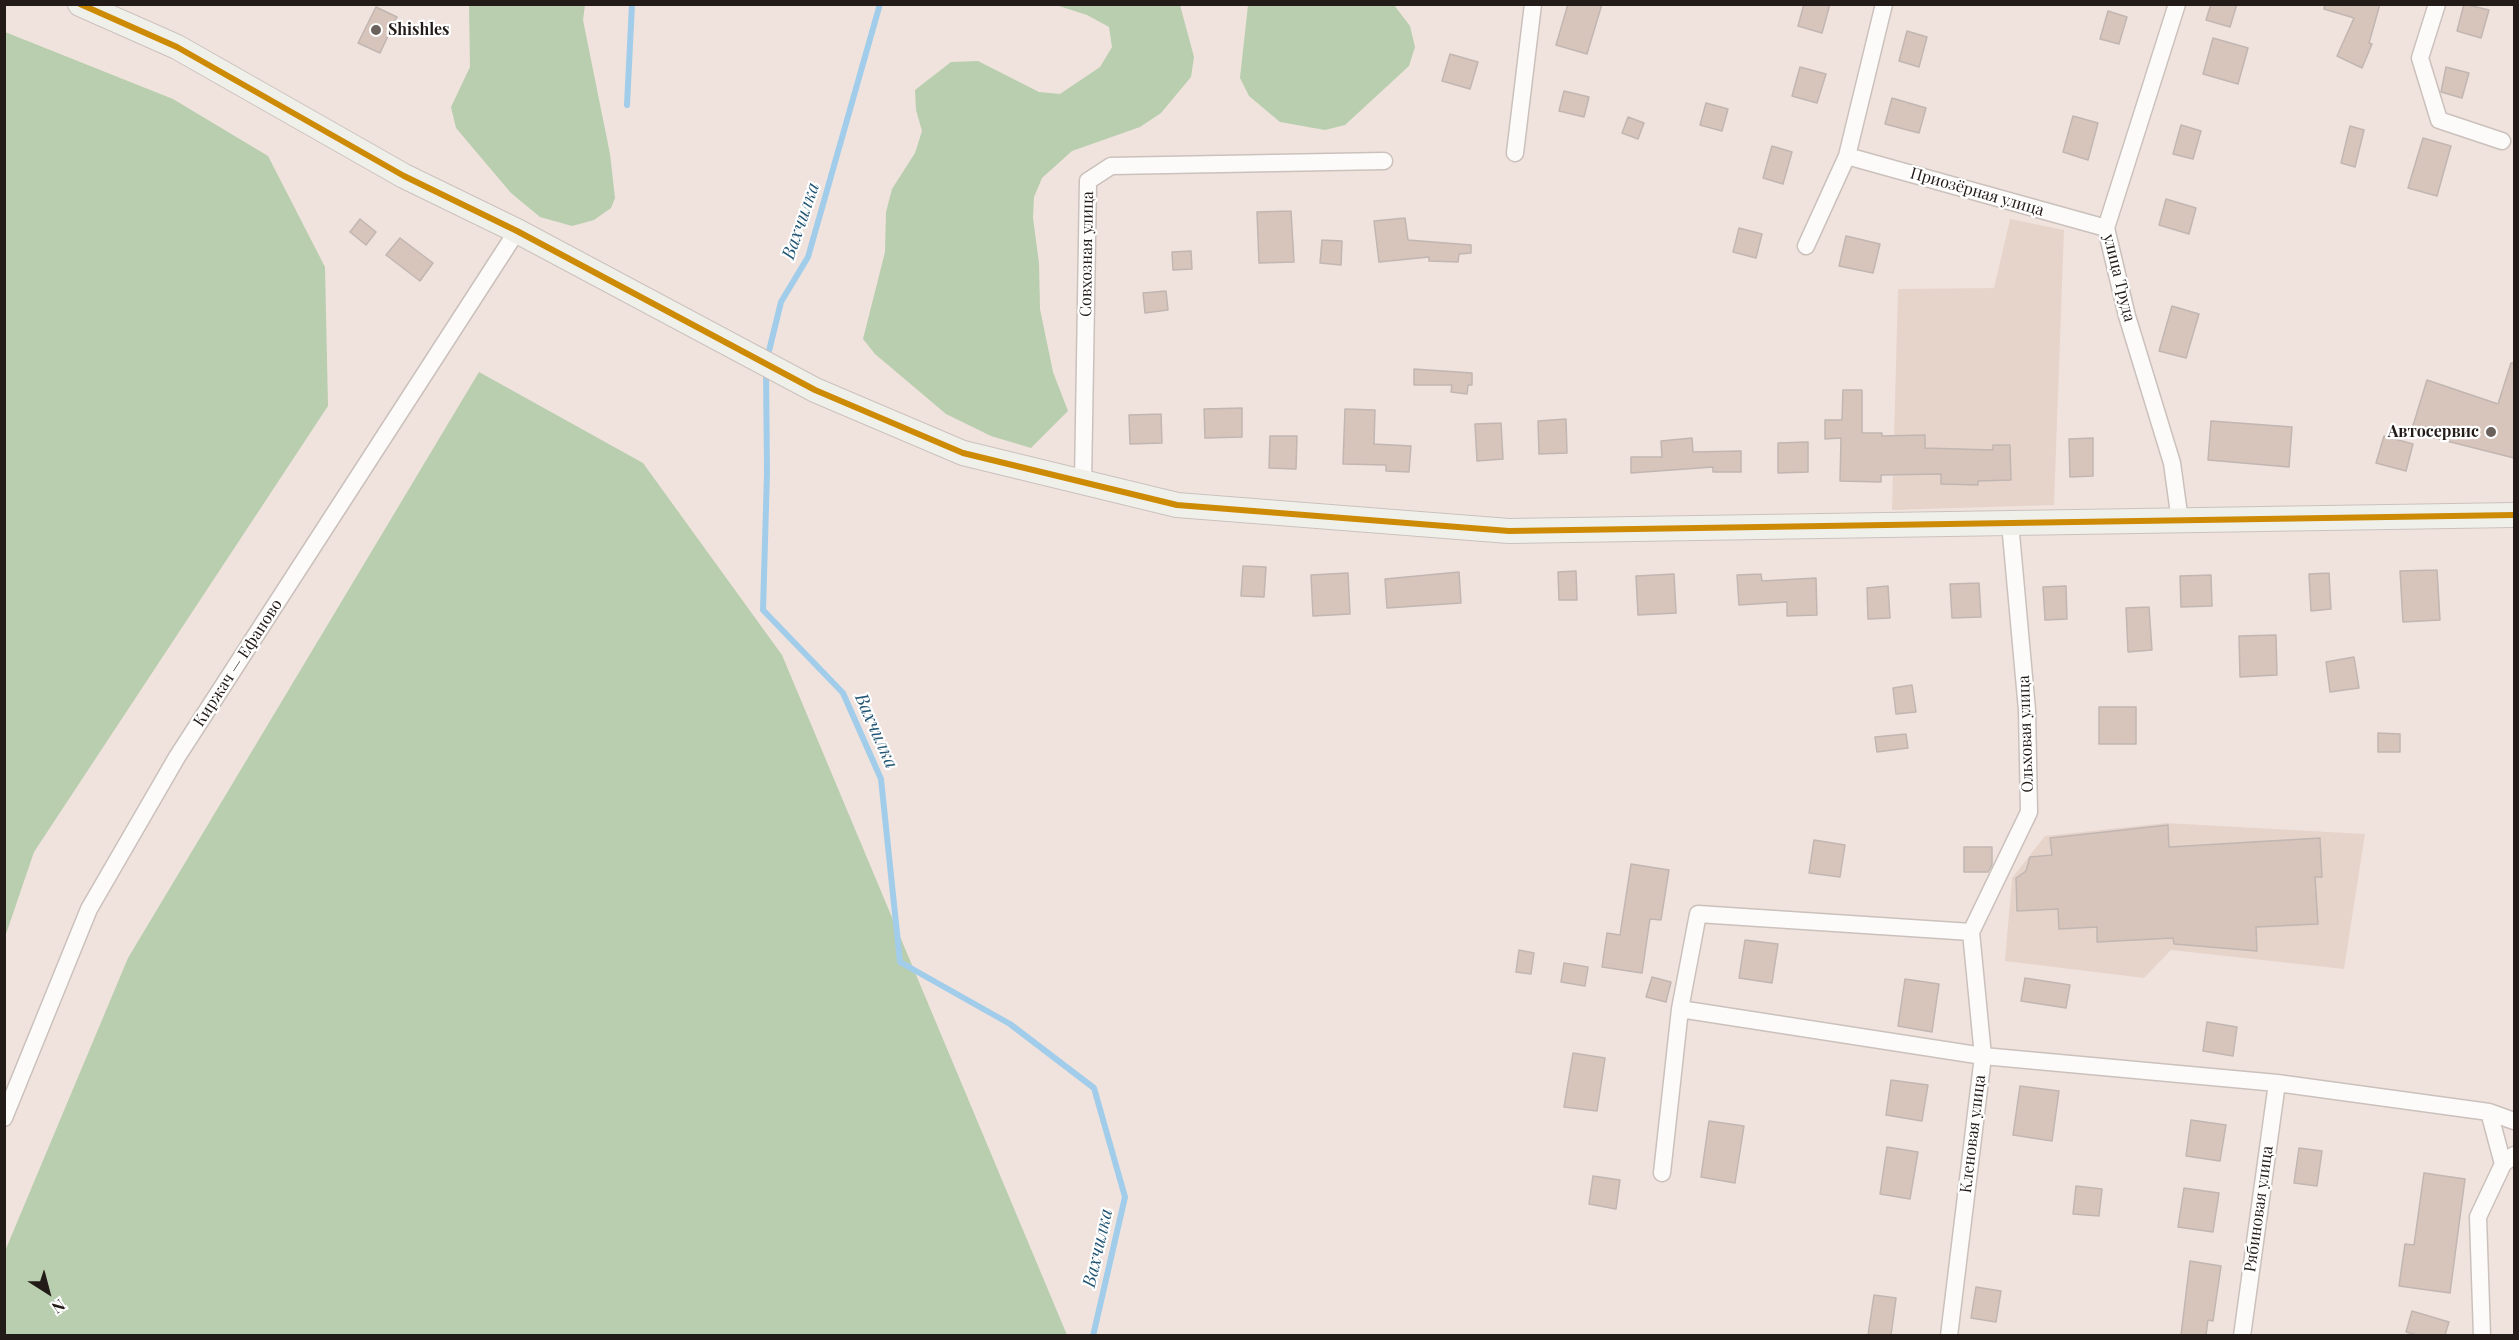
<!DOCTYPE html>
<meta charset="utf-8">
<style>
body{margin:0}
#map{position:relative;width:2519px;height:1340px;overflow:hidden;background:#f0e3dd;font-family:"Playfair Display",serif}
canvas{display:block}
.frame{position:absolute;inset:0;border:6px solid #231b17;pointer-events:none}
.north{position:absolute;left:18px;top:1262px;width:60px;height:60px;-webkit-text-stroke:4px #fff;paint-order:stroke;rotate:144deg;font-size:16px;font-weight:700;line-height:24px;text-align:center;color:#231b17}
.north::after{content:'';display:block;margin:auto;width:21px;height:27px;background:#231b17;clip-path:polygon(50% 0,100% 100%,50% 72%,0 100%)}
</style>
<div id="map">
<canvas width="2519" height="1340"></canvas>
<div class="frame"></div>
<div class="north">N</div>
</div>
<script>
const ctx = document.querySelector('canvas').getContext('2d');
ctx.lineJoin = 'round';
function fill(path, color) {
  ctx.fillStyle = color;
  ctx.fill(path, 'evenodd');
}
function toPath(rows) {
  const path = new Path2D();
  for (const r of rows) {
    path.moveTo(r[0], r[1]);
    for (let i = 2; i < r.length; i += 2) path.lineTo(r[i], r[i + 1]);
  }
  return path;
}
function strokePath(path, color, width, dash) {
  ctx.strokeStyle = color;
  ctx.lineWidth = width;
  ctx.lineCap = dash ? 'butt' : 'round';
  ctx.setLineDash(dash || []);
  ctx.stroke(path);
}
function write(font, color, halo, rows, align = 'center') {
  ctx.font = font + ' "Playfair Display",serif';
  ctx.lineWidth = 4.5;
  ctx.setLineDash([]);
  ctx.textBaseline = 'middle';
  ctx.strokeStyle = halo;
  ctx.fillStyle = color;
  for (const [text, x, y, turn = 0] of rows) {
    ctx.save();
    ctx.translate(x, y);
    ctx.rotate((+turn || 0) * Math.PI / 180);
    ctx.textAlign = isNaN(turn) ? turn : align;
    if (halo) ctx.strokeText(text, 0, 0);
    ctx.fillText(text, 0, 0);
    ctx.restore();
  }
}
fill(toPath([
 [2010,219,2064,230,2054,505,1892,510,1898,289,1994,288],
 [2166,823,2365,834,2344,969,2171,950,2144,978,2005,961,2012,878,2045,836]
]), '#e6d4cb');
fill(toPath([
 [469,5,585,5,583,20,610,154,615,198,611,208,594,220,572,226,540,217,511,193,456,128,451,107,470,67],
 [1056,5,1180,5,1194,57,1191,77,1161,113,1140,127,1072,151,1042,178,1034,197,1033,218,1039,263,1040,309,1053,372,1068,411,1031,448,991,436,946,414,875,354,863,339,885,252,886,212,892,189,915,153,922,131,916,110,915,90,951,62,978,61,1039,92,1060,94,1100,67,1112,47,1109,27,1087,15],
 [1248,5,1394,5,1410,26,1415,47,1409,66,1345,125,1325,130,1280,122,1249,96,1240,78],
 [5,32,173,99,268,156,325,267,328,406,34,852,5,937],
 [479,372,643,463,782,655,1067,1335,5,1335,5,1251,128,958]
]), '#b8ceae');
strokePath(toPath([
 [627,105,632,4],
 [767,359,781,302,808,257,880,4],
 [766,369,767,473,763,610,843,693,881,779,900,962,1010,1024,1094,1088,1125,1197,1093,1336]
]), '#a2cdea', 6);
const building = toPath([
 [1568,4,1602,4,1587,54,1556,45,1568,4],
 [1804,4,1830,4,1822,33,1798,26,1804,4],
 [2211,4,2237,4,2230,27,2206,20,2211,4],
 [2325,4,2380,4,2369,43,2372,44,2362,68,2337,56,2354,18,2324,9,2325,4],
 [2464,4,2489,10,2481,38,2457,31,2464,4],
 [376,7,397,17,380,53,358,43,376,7],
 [2108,11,2127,17,2119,44,2100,39,2108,11],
 [1907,31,1927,37,1919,67,1899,61,1907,31],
 [2213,38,2248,48,2238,84,2203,74,2213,38],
 [1450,54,1478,62,1470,89,1442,81,1450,54],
 [1800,67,1826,74,1817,103,1792,96,1800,67],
 [2446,67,2469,73,2462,98,2441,92,2446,67],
 [1564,91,1589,97,1584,117,1559,111,1564,91],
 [1892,98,1926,108,1919,133,1885,124,1892,98],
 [1706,103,1728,109,1722,131,1700,125,1706,103],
 [2073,116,2098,123,2088,160,2063,152,2073,116],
 [1628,117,1644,123,1638,139,1622,133,1628,117],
 [2181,125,2201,131,2193,159,2173,154,2181,125],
 [2350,126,2364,130,2355,167,2341,163,2350,126],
 [2423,138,2451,146,2437,196,2408,188,2423,138],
 [1772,146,1792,152,1783,184,1763,178,1772,146],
 [2166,199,2196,208,2189,234,2159,225,2166,199],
 [1291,211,1294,262,1259,263,1257,212,1291,211],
 [1405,218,1408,240,1471,245,1471,253,1459,254,1458,262,1429,261,1429,257,1379,262,1374,221,1405,218],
 [360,219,376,232,366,245,350,232,360,219],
 [1739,228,1762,234,1756,258,1733,252,1739,228],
 [1846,236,1880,244,1873,273,1839,266,1846,236],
 [400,238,433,263,420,281,386,255,400,238],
 [1322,240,1342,241,1341,265,1320,263,1322,240],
 [1191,251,1192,269,1173,270,1172,252,1191,251],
 [1166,291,1168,310,1145,313,1143,293,1166,291],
 [2172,306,2199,314,2186,358,2159,351,2172,306],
 [2511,363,2514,363,2514,458,2411,432,2427,380,2498,404,2511,363],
 [1414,369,1472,373,1472,385,1468,385,1467,394,1451,392,1452,385,1414,385,1414,369],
 [1843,390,1862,390,1862,433,1882,433,1882,436,1925,435,1925,448,1993,450,1993,445,2010,445,2011,480,1978,481,1978,485,1941,484,1941,474,1881,475,1881,482,1840,481,1841,438,1825,439,1825,420,1842,420,1843,390],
 [1242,408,1242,437,1205,438,1204,409,1242,408],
 [1345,409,1375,410,1374,444,1411,446,1409,472,1386,471,1386,465,1343,464,1345,409],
 [1161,414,1162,443,1130,444,1129,415,1161,414],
 [1566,419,1567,453,1539,454,1538,421,1566,419],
 [2211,421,2292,427,2289,467,2208,460,2211,421],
 [1501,423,1503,459,1477,461,1475,424,1501,423],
 [1270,436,1297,436,1296,469,1269,468,1270,436],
 [2384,436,2413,444,2406,471,2376,463,2384,436],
 [1692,438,1693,452,1741,451,1741,472,1713,472,1713,467,1631,473,1631,457,1662,457,1661,441,1692,438],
 [2093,438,2093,476,2070,477,2069,439,2093,438],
 [1808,442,1808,472,1778,473,1778,443,1808,442],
 [1243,566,1266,567,1264,597,1241,596,1243,566],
 [2437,570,2440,620,2403,622,2400,571,2437,570],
 [1576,571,1577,600,1559,600,1558,572,1576,571],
 [1459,572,1461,603,1387,608,1385,579,1459,572],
 [1348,573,1350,614,1313,616,1311,575,1348,573],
 [2329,573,2331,609,2311,611,2309,574,2329,573],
 [1674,574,1676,613,1638,615,1636,576,1674,574],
 [1761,574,1762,581,1816,578,1817,615,1787,616,1787,602,1739,605,1737,575,1761,574],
 [2211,575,2212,606,2181,607,2180,576,2211,575],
 [1979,583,1981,617,1952,618,1950,584,1979,583],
 [1888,586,1890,618,1868,619,1867,588,1888,586],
 [2066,586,2067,619,2045,620,2043,587,2066,586],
 [2149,607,2152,650,2128,652,2126,608,2149,607],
 [2276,635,2277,675,2240,677,2239,636,2276,635],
 [2354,657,2359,688,2330,692,2326,662,2354,657],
 [1912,685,1916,712,1896,714,1893,688,1912,685],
 [2099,707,2136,707,2136,744,2099,744,2099,707],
 [2378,733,2400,734,2400,752,2378,752,2378,733],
 [1906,734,1908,748,1877,752,1875,737,1906,734],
 [2168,825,2169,847,2320,838,2322,877,2315,877,2318,924,2256,927,2257,951,2174,944,2173,938,2097,942,2097,927,2059,929,2058,909,2017,911,2016,878,2026,871,2030,857,2052,855,2050,838,2168,825],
 [1814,840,1845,845,1840,877,1809,873,1814,840],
 [1964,847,1992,847,1992,865,1988,872,1964,872,1964,847],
 [1631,864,1669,870,1661,920,1650,919,1642,973,1602,967,1607,933,1620,935,1631,864],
 [1745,940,1778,944,1772,983,1739,978,1745,940],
 [1519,950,1534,953,1531,974,1516,972,1519,950],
 [1564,963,1588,967,1585,986,1561,982,1564,963],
 [1652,977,1671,982,1666,1002,1646,997,1652,977],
 [2025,978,2070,985,2066,1008,2021,1001,2025,978],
 [1905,979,1939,984,1932,1032,1898,1026,1905,979],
 [2207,1022,2237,1027,2233,1056,2203,1051,2207,1022],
 [1573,1053,1605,1058,1597,1111,1564,1107,1573,1053],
 [1891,1080,1928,1085,1922,1121,1886,1115,1891,1080],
 [2020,1086,2059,1091,2052,1141,2013,1135,2020,1086],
 [2191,1120,2226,1125,2220,1161,2186,1156,2191,1120],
 [1709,1121,1744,1126,1735,1183,1701,1177,1709,1121],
 [1887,1147,1918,1152,1910,1199,1880,1194,1887,1147],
 [2299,1148,2322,1151,2317,1186,2294,1183,2299,1148],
 [2424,1173,2465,1179,2450,1293,2399,1286,2405,1244,2414,1245,2424,1173],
 [1593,1176,1620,1180,1616,1209,1589,1204,1593,1176],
 [2076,1186,2102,1189,2099,1216,2073,1214,2076,1186],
 [2184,1188,2219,1193,2213,1232,2178,1227,2184,1188],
 [2190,1261,2221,1266,2213,1321,2208,1320,2206,1335,2181,1335,2190,1261],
 [1976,1287,2001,1291,1996,1322,1971,1318,1976,1287],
 [1874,1295,1896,1298,1891,1335,1868,1335,1874,1295],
 [2412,1311,2449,1322,2445,1335,2418,1335,2406,1332,2412,1311]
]);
fill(building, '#d7c4bb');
strokePath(building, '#c1b6b2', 1.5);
const minor = toPath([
 [1884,4,1847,156,2106,228],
 [2177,4,2106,228,2127,316,2172,463,2180,521],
 [2437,4,2420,58,2439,120,2502,141],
 [1515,153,1533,4],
 [1806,246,1847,156],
 [1083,482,1088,181,1111,166,1384,161],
 [1971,932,2029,812,2027,710,2010,523],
 [1680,1009,1698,914,1971,932],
 [2489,1112,2514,1121],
 [4,1118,89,909,177,757,517,231],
 [1662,1173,1680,1009,1983,1056,2277,1083,2489,1112,2503,1164,2514,1155],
 [1949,1336,1983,1056,1971,932],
 [2242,1336,2277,1083],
 [2482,1336,2478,1217,2503,1164]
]);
const secondary = toPath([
 [80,4,177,47,404,176,517,231,815,390,963,453,1177,505,1509,531,2514,515]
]);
strokePath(minor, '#cbc1bc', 19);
strokePath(secondary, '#cbc1bc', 26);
strokePath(minor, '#fdfbfa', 16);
strokePath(secondary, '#f0f0eb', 24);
strokePath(toPath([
 [80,4,177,47,404,176,517,231,815,390,963,453,1177,505,1509,531,2514,515]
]), '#cd8a05', 6);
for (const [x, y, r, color] of [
 [376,30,6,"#6b615c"],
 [2491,432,6,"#6b615c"]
]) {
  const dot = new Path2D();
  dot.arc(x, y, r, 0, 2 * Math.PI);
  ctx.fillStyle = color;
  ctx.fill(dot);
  strokePath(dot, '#fff', 2);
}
write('bold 16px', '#231b17', '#fff', [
 ["Shishles",388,30],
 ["Автосервис",2479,432,"right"]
], 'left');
write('16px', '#231b17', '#fff', [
 ["Приозёрная улица",1977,192,16],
 ["Совхозная улица",1087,254,-89],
 ["улица Труда",2119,278,76],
 ["Киржач — Ефаново",238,663,-57],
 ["Ольховая улица",2026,734,-92],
 ["Кленовая улица",1973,1134,-83],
 ["Рябиновая улица",2259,1209,-82]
]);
write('italic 18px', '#215573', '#fff', [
 ["Вахчилка",801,221,-71],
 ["Вахчилка",876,731,66],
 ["Вахчилка",1098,1248,-77]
]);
</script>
